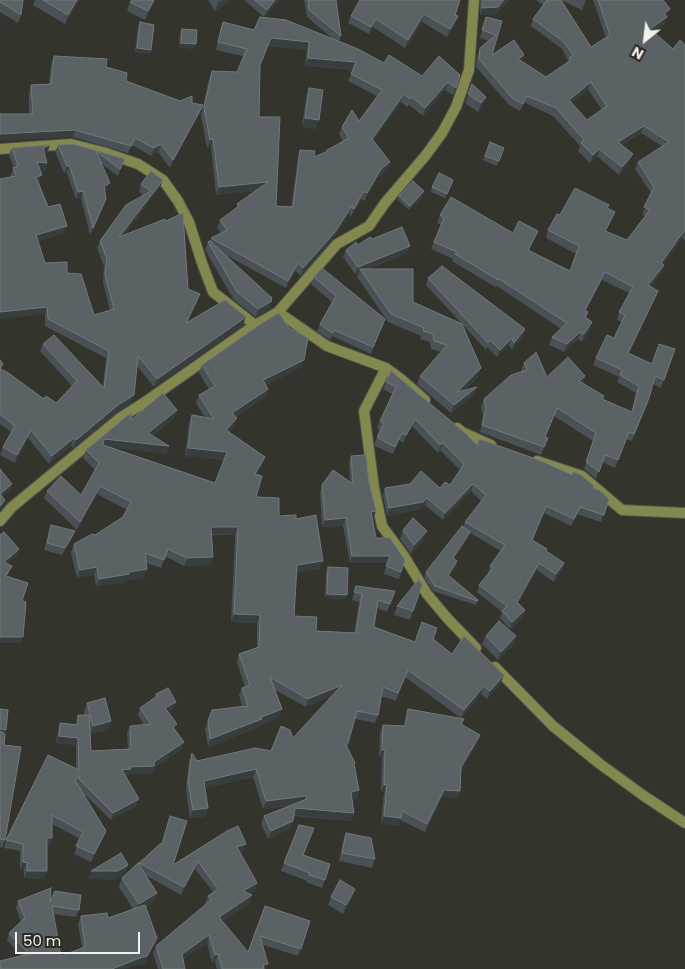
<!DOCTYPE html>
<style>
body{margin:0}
#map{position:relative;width:685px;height:969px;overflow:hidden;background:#33342b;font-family:Poppins,sans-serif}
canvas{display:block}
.north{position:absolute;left:620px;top:15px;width:50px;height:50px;-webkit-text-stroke:4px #292a21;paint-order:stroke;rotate:209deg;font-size:14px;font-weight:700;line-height:20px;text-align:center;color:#f1f1ec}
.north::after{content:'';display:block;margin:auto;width:18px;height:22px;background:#f1f1ec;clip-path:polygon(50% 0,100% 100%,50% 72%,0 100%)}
.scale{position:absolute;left:15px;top:932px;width:125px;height:22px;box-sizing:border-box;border:2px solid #f1f1ec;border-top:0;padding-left:6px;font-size:15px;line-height:18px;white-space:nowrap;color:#f1f1ec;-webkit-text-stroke:4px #292a21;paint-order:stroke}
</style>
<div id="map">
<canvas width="685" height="969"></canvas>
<div class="north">N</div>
<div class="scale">50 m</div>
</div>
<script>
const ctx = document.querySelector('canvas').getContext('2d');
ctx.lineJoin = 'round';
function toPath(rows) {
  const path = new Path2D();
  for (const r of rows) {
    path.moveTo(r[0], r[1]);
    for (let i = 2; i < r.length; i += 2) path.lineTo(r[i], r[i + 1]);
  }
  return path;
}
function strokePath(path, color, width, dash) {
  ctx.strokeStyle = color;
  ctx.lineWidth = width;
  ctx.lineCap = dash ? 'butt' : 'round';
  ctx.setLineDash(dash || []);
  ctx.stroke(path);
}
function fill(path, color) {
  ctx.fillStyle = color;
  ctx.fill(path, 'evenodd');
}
const minor = toPath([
 [0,149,71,144,103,152,138,164,163,180,178,201,189,222,202,263,213,292,255,325],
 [278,312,327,346,386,368,401,379,425,400],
 [386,368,364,411,374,488,382,526,404,556,427,594,448,619,476,648],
 [457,428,462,432,491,445],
 [537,461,582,476,622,510,685,513],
 [0,521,12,507,120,418,145,402,255,325,278,312,337,244,369,226,385,203,426,155,442,133,456,107,469,70,474,0],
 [495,667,553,726,600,764,644,796,685,823]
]);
strokePath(minor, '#51524a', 12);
strokePath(minor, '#83884f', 10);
fill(toPath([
 [0,0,21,15,18,23,0,12],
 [35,0,79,0,65,24,33,5],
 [208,0,231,0,215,11],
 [244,0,279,0,264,17],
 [304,0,336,0,341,36,339,42,384,63,422,76,460,75,453,95,445,90,423,116,409,105,407,107,401,102,373,141,390,162,388,169,378,177,364,201,362,199,351,216,349,215,332,239,301,276,295,271,286,288,226,255,271,301,269,309,256,317,234,300,205,250,208,242,210,241,211,238,221,233,217,228,220,220,236,208,237,204,256,191,216,195,211,147,207,148,201,116,209,79,212,71,237,72,243,56,216,50,220,30,223,22,254,30,333,39,307,17],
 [268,46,307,50,305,66,353,70,348,81,377,96,359,121,342,127,339,134,343,141,326,152,314,157,300,150,298,158,291,207,276,206,259,117,260,66],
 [360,0,455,15,458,16,455,24,447,37,422,22,405,48,373,27,369,34,348,23,351,16],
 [480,0,509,0,495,15,480,15],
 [536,0,561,0,591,47,606,38,593,0,663,0,670,9,664,24,654,32,673,49,685,45,685,240,682,238,663,264,662,272,650,287,655,298,629,353,652,364,675,349,661,388,653,384,647,405,632,441,626,439,615,468,602,462,596,479,584,469,593,441,554,416,545,437,548,438,541,455,480,432,483,416,481,407,484,399,521,372,521,371,524,363,547,377,585,376,583,383,603,399,632,412,636,393,617,382,619,377,593,365,596,358,614,338,622,322,617,320,619,312,629,293,602,280,586,310,588,312,586,318,592,322,590,329,582,342,578,339,564,352,549,345,552,337,561,329,497,286,495,287,452,261,453,259,431,249,441,225,437,223,440,215,513,233,538,231,535,238,529,251,570,271,576,254,546,238,548,230,560,215,607,209,612,220,606,231,627,240,645,216,642,215,651,193,635,169,638,162,662,146,641,133,622,145,633,154,630,161,619,175,597,156,590,163,578,151,580,146,553,116,525,103,520,111,509,105,476,67,477,56,480,48,489,41,480,38,486,17,502,21,492,55,521,61,546,77,567,63,568,60,562,49,531,26,533,19,543,5],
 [588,89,602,110,587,120,571,103],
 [561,0,586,0,582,10],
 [130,2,154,3,145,20,127,11],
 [140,22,151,50,150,54,135,52,138,26],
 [182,29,194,49,179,47,180,33],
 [54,56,106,67,126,81,180,101,203,105,200,112,170,168,158,152,151,156,132,145,128,153,73,137,29,114,29,92,31,85,49,84,51,64],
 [472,84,483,105,478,112,465,103],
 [309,88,316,129,302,127,306,97],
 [490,142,504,148,497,166,483,160],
 [73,144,125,159,118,176,102,164,107,190,105,191,106,199,90,235,81,198,76,199,67,173,64,173,55,152,58,145],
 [50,145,47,153,44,154,47,163,45,171,40,170,39,183,48,207,64,233,38,241,45,263,67,273,94,315,110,310,103,282,104,266,97,248,100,241,143,195,139,192,141,184,160,187,124,235,188,289,197,302,187,323,243,325,154,387,137,366,134,395,131,403,116,413,73,448,71,446,49,464,28,438,15,463,0,455,3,447,11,432,0,424,0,360,1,370,44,399,56,403,72,386,40,351,43,344,103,386,106,358,45,326,45,314,10,176,14,168,9,155,12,148],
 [452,184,445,198,431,192,432,187],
 [424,191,423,196,409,210,398,200,399,196],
 [372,239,407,253,368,269,413,302,462,324,426,285,428,278,523,336,512,350,509,345,497,357,487,347,486,350,462,324,478,376,464,390,474,395,451,413,417,384,420,376,441,352,431,349,430,342,420,339,421,336,388,322,357,277,359,273,355,274,343,257,346,250,358,245],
 [314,277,385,319,371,354,332,336,330,340,317,331,320,324,332,302,311,284],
 [202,365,301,367,266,385,266,397,235,417,234,426,229,432,262,465,256,474,256,497,279,516,296,519,320,569,297,572,294,616,316,631,354,633,359,602,352,600,356,586,395,591,387,612,377,608,374,627,415,642,433,639,452,654,501,683,487,699,481,694,461,718,405,677,396,701,381,696,378,715,375,723,355,719,347,747,354,766,359,790,357,798,352,799,354,813,351,821,294,816,293,821,290,829,268,839,261,824,264,816,289,806,263,809,253,777,205,788,208,808,206,816,190,818,186,789,189,761,192,753,197,761,271,751,293,738,332,696,306,707,275,690,282,709,279,717,260,725,259,727,208,747,205,729,212,710,242,706,239,695,242,688,245,687,237,662,239,654,257,648,257,623,231,622,235,535,211,535,213,557,210,565,184,566,165,556,161,568,146,563,147,569,144,577,127,580,126,582,96,586,94,575,77,578,71,552,74,544,95,535,123,517,127,510,97,494,77,530,44,498,47,491,81,495,95,470,83,458,86,450,131,420,177,410,174,418,152,436,169,446,166,454,111,447,215,483,224,460,185,456,189,423,192,415,205,417,196,403,199,395,209,389,199,373],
 [391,371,477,445,479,439,593,488,609,499,601,522,577,514,571,526,544,513,532,541,564,563,562,570,554,582,537,570,518,603,525,610,522,617,510,629,500,618,502,612,477,592,479,585,488,573,490,566,501,551,470,533,469,536,454,559,457,561,456,566,449,576,478,600,476,605,433,591,424,577,426,572,463,527,465,522,481,501,471,491,443,520,425,505,421,509,387,516,383,495,385,488,440,488,450,485,460,470,440,450,438,453,412,426,403,443,399,440,393,454,375,446,375,442,380,430,377,428,392,394,383,389],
 [351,456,369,482,376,511,373,518,372,518,376,538,405,560,399,579,384,574,387,563,350,563,343,526,322,527,320,492,322,485,350,482,349,463],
 [51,525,72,538,62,555,44,550],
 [403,530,424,540,411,554,400,539],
 [328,567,345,599,325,598,326,572],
 [422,585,410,620,394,615,397,606],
 [486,636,516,636,513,645,498,660,482,644],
 [156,694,176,702,173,709,168,712,175,729,181,750,154,768,152,774,129,774,128,777,126,777,136,806,111,820,83,793,103,838,91,862,74,854,80,839,52,824,52,838,49,846,47,845,47,871,44,879,24,878,24,870,20,870,20,851,4,848,6,840,76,768,76,745,56,743,58,730,60,723,75,725,78,715,84,715,84,712,87,703,111,721,108,730,90,735,91,751,128,749,127,733,130,726,144,725,138,715,140,708,155,698],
 [0,709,4,733,5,840,2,848,0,847],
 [408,709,464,719,462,724,477,743,461,770,460,791,457,798,442,797,425,832,400,820,398,826,381,824,384,792,381,792,382,757,379,757,380,732,383,725,404,726,406,716],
 [299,825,303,855,330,864,322,888,306,882,307,881,281,871],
 [346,833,375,859,372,868,339,861,343,842],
 [243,851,240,852,255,891,249,894,250,903,222,921,248,952,265,906,310,921,298,956,263,945,266,969,217,969,215,962,212,963,207,943,183,959,185,969,158,969,153,953,156,946,206,904,205,903,208,896,213,892,195,869,181,895,145,875,157,893,153,902,146,907,154,945,145,963,134,966,21,956,7,940,9,933,21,922,16,908,18,901,50,902,79,910,76,917,53,914,61,956,82,948,78,924,81,916,108,918,133,909,119,887,122,878,138,865,139,863,173,865],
 [355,889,352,898,343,914,328,905,331,897]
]), '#495156');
fill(toPath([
 [77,0,79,0,65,24,68,15],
 [154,0,155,0,154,3,145,20,148,11],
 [222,0,231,0,215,11,218,3],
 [275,0,279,0,264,17,267,10],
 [504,0,509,0,495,15,480,15,482,8],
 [670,9,667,17,664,13],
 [424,14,422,22,405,48,408,40],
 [458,16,455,24,447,37,450,29],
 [667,17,664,24,648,36,650,29],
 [376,19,373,27,369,34,371,27],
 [271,38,309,42,307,50,268,46,257,73],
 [181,43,196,44,194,49,179,47],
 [137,48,151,50,150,54,135,52],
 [524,55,521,62,518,59],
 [308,58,356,62,354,70,305,66],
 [448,82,445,90,423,116,425,108],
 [591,82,588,89,566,107,569,100],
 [404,94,401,102,369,147,372,139],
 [527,96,525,103,520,111,523,104],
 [486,97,483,105,478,112,481,103],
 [203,105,200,112,170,168,173,160],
 [305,118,319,120,316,129,302,127],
 [644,126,641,133,616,150,618,142],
 [75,130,73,137,0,141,0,134],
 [213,139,211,147,207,148,210,140],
 [161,144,158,152,151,156,154,148],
 [50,145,47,153,40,155,43,148],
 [599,149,597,156,590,163,593,155],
 [633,154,630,161,619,175,622,167],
 [37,162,47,163,45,171,34,169],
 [390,162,388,169,378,177,364,201,367,193,381,169],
 [67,166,70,167,67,173,64,173],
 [42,175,39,183,34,185,36,177],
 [163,180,160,187,117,244,119,237],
 [268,182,266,190,216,195,219,187],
 [110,183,107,190,101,193,104,186],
 [83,191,81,198,76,199,78,192],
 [364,191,362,199,351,216,354,209],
 [424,191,423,196,409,210,410,206],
 [106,199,104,206,90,235,93,228],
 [351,207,349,215,332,239,301,276,303,268],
 [615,212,612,220,602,238,605,231],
 [67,226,64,233,34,242,36,235],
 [538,231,535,238,526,257,528,250],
 [684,231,682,238,659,270,661,263],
 [410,246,407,253,362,271,360,269,359,273,355,274,358,267],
 [298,263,295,271,286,288,288,281],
 [664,265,662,272,645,293,648,285],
 [605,272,602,280,582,317,585,310],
 [658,291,655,298,625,360,628,353],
 [200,294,197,302,183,331,186,323],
 [272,298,269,309,256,317,258,309],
 [47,307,45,314,0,319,0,312],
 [246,317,243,325,154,387,157,379],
 [592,322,590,329,582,342,584,334],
 [525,329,523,336,512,350,514,343],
 [580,332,578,339,564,352,567,344],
 [512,338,509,345,497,357,500,350],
 [304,360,301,367,260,388,263,380],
 [481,368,478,376,454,400,457,392],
 [585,376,583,383,579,381],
 [477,387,474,395,451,413,454,405],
 [268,389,266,397,229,421,232,413],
 [134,395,131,403,116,413,73,448,76,440,118,405],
 [177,410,174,418,145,441,148,433],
 [237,418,234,426,223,438,226,430],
 [415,419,412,426,403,443,406,435],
 [31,430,28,438,15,463,17,455],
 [74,438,71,446,49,464,52,456],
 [104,439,169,446,166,454,101,446],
 [443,443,440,450,438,453,440,445],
 [188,448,227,452,224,460,185,456],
 [265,457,262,465,252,482,255,474],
 [12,484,10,490,0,499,0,494],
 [473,484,471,491,443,520,445,513],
 [100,486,97,494,77,530,80,522],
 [427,498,425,505,421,509,387,516,389,508],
 [5,500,3,507,0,510,0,506],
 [376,511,373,518,369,519,371,512],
 [346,518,343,526,322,527,325,520],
 [211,527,238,527,235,535,208,534],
 [75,531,72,538,62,555,65,548],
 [427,531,424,540,411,554,414,545],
 [470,532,469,536,452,563,453,558],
 [19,549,17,555,2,568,4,562],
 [352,556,390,556,387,563,350,563],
 [213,557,210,565,184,566,187,558],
 [323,561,320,569,295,573,297,565],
 [457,561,456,566,446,579,448,575],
 [539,563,537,570,514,609,517,602],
 [564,563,562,570,554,582,556,574],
 [97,567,94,575,77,578,80,570],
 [147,569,144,577,127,580,126,582,96,586,99,579,129,572],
 [327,594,347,595,345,599,325,598],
 [525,610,522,617,510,629,512,622],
 [234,614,260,615,257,623,231,622],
 [516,636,513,645,498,660,501,652],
 [0,637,23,637,21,643,0,643],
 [504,675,501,683,487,699,490,691],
 [342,685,339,693,306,707,308,699],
 [484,686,481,694,461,718,464,710],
 [176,702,173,709,162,715,165,708],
 [282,709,279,717,260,725,259,727,208,747,210,739],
 [111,721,108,730,90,735,93,726],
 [0,729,6,730,3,738,0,737],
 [480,735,477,743,458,775,461,767],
 [59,736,78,738,76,745,56,743],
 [184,742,181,750,154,768,152,774,129,774,128,777,120,777,122,770,130,767,154,762],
 [382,750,385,750,382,757,379,757],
 [256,769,253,777,202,789,204,781],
 [387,784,384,792,381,792,384,785],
 [359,790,357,798,348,800,351,792],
 [444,790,460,791,457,798,442,797,425,832,427,824],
 [306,796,303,804,263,809,266,801],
 [139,799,136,806,111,820,113,813],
 [208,808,206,816,190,818,193,810],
 [295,808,354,813,351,821,292,815],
 [384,816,401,818,398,826,381,824],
 [293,821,290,829,268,839,271,831],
 [106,831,103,838,91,862,94,854],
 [47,838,52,838,49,846,45,845],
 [246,844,243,851,234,855,237,847],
 [198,861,195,869,181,895,184,887],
 [23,862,27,863,24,870,20,870],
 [128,865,125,874,115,880,88,879,91,871],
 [27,871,47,871,44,879,24,878],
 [257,883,255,891,240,899,243,891],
 [355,889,352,898,343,914,346,905],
 [157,893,153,902,136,913,139,904],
 [252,895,250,903,217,925,219,917],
 [209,935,207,943,179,962,182,954],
 [157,938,154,945,145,963,134,966,126,969,112,969],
 [218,954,215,962,212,963,215,955],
 [268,964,266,969,262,969,263,965]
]), '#383e3e');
const building = toPath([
 [0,0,23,0,21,15,0,2,0,0],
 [43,0,77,0,68,15,43,0],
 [132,0,154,0,148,11,130,2,132,0],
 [255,0,275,0,267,10,255,0],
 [308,0,336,0,341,36,309,10,308,0],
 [360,0,460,0,455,15,458,16,450,29,424,14,408,40,376,19,371,27,351,16,360,0],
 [483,0,504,0,498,7,482,8,483,0],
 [547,0,561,0,591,47,610,35,598,0,663,0,670,9,664,13,667,17,650,29,673,49,680,40,685,45,685,231,684,231,661,263,664,265,648,285,658,291,628,353,652,364,659,344,675,349,664,380,655,376,649,398,634,434,629,432,618,460,605,455,599,472,586,462,596,433,557,408,545,437,548,438,544,447,482,425,486,408,484,399,511,375,527,370,524,363,536,352,547,377,568,357,585,376,579,381,604,396,602,399,632,412,639,386,620,375,622,370,596,358,607,335,614,338,625,315,619,312,633,287,605,272,585,310,588,312,585,317,592,322,584,334,580,332,567,344,552,337,567,323,499,279,498,280,455,254,457,252,434,242,444,218,440,215,451,197,513,233,519,221,538,231,528,250,570,271,579,246,548,230,557,214,560,215,575,188,609,205,607,208,615,212,605,231,627,240,650,210,644,207,654,187,638,162,669,142,644,126,618,142,633,154,622,167,599,149,593,155,581,143,584,140,556,108,527,96,523,104,512,98,479,59,480,48,496,35,482,30,486,17,502,21,492,55,514,40,524,55,518,59,546,77,571,60,569,58,573,55,564,42,533,19,547,0],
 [591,82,607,106,587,120,569,100,591,82],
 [260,17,286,20,358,49,384,63,389,55,422,76,439,56,460,75,456,88,448,82,425,108,412,97,410,99,404,94,372,139,390,162,381,169,367,193,364,191,354,209,351,207,335,232,303,268,298,263,288,281,211,238,227,230,220,220,239,206,237,204,268,182,219,187,213,139,210,140,204,108,212,71,237,72,247,49,218,42,223,22,254,30,260,17],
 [271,38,309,42,308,58,356,62,351,74,382,90,359,121,352,110,342,127,349,138,327,150,326,152,314,157,315,151,300,150,293,207,276,206,280,117,259,117,260,65,271,38],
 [140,22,154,25,151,50,137,48,140,22],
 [182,29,197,30,196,44,181,43,182,29],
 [54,56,107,59,106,67,127,73,126,81,180,101,192,96,192,103,203,105,173,160,161,144,154,148,135,138,131,146,75,130,0,134,0,114,33,114,31,85,51,84,54,56],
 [472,84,486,97,481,103,468,94,472,84],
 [309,88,323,90,319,120,305,118,309,88],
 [490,142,504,148,499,161,485,156,490,142],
 [73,144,125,159,120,169,96,151,110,183,104,186,106,199,93,228,83,191,78,192,70,167,67,166,58,145,73,144],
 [50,145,43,148,47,163,37,162,42,175,36,177,48,207,60,204,67,226,36,235,45,263,67,262,67,273,81,274,94,315,114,309,105,275,107,259,100,241,126,205,151,191,141,184,151,171,163,180,119,237,165,219,166,221,183,213,188,289,200,294,186,323,225,300,246,317,157,379,138,356,134,395,118,405,76,440,74,438,52,456,31,430,17,455,3,447,15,426,0,414,0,369,7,372,44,399,46,396,56,403,77,381,43,344,54,335,104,388,109,351,48,319,47,307,0,312,0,179,16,176,13,168,18,166,12,148,50,145],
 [439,173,453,180,447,194,432,187,439,173],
 [413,181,424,191,410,206,399,196,413,181],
 [402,227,410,246,358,267,346,250,356,242,358,245,370,237,372,239,402,227],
 [210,241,272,298,271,300,272,301,258,309,237,292,208,242,210,241],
 [442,266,525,329,514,343,512,338,500,350,490,340,488,343,428,278,442,266],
 [322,268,385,319,373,347,334,330,332,333,320,324,336,296,314,277,322,268],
 [360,269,413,269,413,302,462,324,481,368,457,392,477,387,454,405,420,376,447,345,434,341,433,334,423,331,424,328,391,314,360,269],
 [279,313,289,328,308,338,304,360,263,380,268,389,232,413,237,418,226,430,265,457,255,474,262,476,256,497,279,498,279,516,296,515,296,519,316,515,323,561,297,565,294,616,317,617,316,631,356,633,362,594,354,592,356,586,395,591,390,604,378,600,374,627,415,642,422,622,437,628,433,639,452,654,464,636,504,675,490,691,484,686,464,710,408,670,398,693,383,687,378,715,357,711,348,743,346,745,355,763,354,764,359,790,351,792,354,813,295,808,293,821,271,831,264,816,307,799,306,796,266,801,256,769,204,781,208,808,193,810,188,781,192,753,197,761,255,748,271,751,281,726,290,730,293,738,342,685,308,699,270,677,282,709,259,718,262,719,210,739,208,721,212,710,248,706,242,688,250,685,239,654,259,647,260,615,234,614,238,527,211,527,213,557,187,558,168,549,164,560,145,553,147,569,129,572,129,574,99,579,97,567,80,570,74,544,92,534,95,535,123,517,131,502,100,486,80,522,47,491,61,476,81,495,99,463,86,450,127,416,132,413,131,420,163,393,177,410,148,433,169,446,104,439,103,445,215,483,227,452,188,448,192,415,214,419,199,395,215,386,202,365,262,323,279,313],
 [0,360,3,364,0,369,0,360],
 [391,371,464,432,478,446,479,439,539,460,572,475,573,472,581,475,594,486,593,488,599,490,609,499,604,515,580,507,574,519,546,506,532,540,547,549,546,551,564,563,556,574,539,563,517,602,525,610,512,622,502,611,507,606,479,585,493,568,490,566,505,545,465,522,486,495,473,484,445,513,427,498,423,502,389,508,385,488,410,484,421,471,440,488,445,482,450,485,464,464,443,443,440,445,415,419,406,435,402,433,395,447,378,438,378,435,384,423,380,421,396,387,386,382,391,371],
 [366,455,369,482,376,511,371,512,376,538,390,538,405,560,401,572,386,566,390,556,352,556,346,518,325,520,322,485,333,470,353,484,351,456,366,455],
 [0,469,12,484,0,494,5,500,0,506,0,469],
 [413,518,427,531,414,545,403,530,413,518],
 [51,525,75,531,65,548,47,543,51,525],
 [462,526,470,532,453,558,457,561,448,575,478,600,477,601,435,586,426,572,462,526],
 [4,532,19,549,4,562,12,566,6,576,28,583,22,601,26,602,23,637,0,637,0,535,4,532],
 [328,567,348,568,347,595,327,594,328,567],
 [419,579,422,585,413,611,397,606,419,579],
 [499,621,516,636,501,652,486,636,499,621],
 [168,688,176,702,165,708,177,724,173,727,184,742,154,762,154,766,130,767,131,769,122,770,139,799,113,813,79,779,79,776,75,780,106,831,94,854,76,846,83,832,52,815,52,838,47,838,47,871,27,871,27,863,23,862,23,844,6,840,48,755,79,770,78,738,59,736,60,723,78,725,78,715,89,715,91,751,131,749,130,726,151,724,140,708,157,696,156,694,168,688],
 [105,698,111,721,93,726,87,703,105,698],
 [0,709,8,710,6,730,0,729,0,709],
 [408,709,464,719,461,724,480,735,461,767,460,791,444,790,427,824,402,811,401,818,384,816,387,784,384,785,385,750,382,750,383,725,405,726,408,709],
 [0,731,5,734,4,745,21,747,5,840,0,839,0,731],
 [170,816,187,821,173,865,227,831,238,826,246,844,237,847,257,883,243,891,252,895,219,917,248,952,265,906,310,921,301,949,260,936,268,964,263,965,264,969,222,969,218,954,215,955,209,935,182,954,185,969,163,969,156,946,211,900,208,896,218,889,198,861,184,887,139,863,161,843,162,844,170,816],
 [299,825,314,828,303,855,330,864,325,880,309,875,310,873,284,863,299,825],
 [346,833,371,838,375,859,342,853,346,833],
 [121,853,128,865,118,871,91,871,121,853],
 [138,863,157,893,139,904,122,878,138,863],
 [340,880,355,889,346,905,331,897,340,880],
 [51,888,50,902,55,891,81,895,79,910,52,906,61,956,85,947,81,916,107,913,108,918,145,905,157,938,147,956,137,959,112,969,0,969,0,961,29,954,9,933,25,918,18,901,51,888]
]);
fill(building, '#5b6266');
strokePath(building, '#72797b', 1);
</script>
